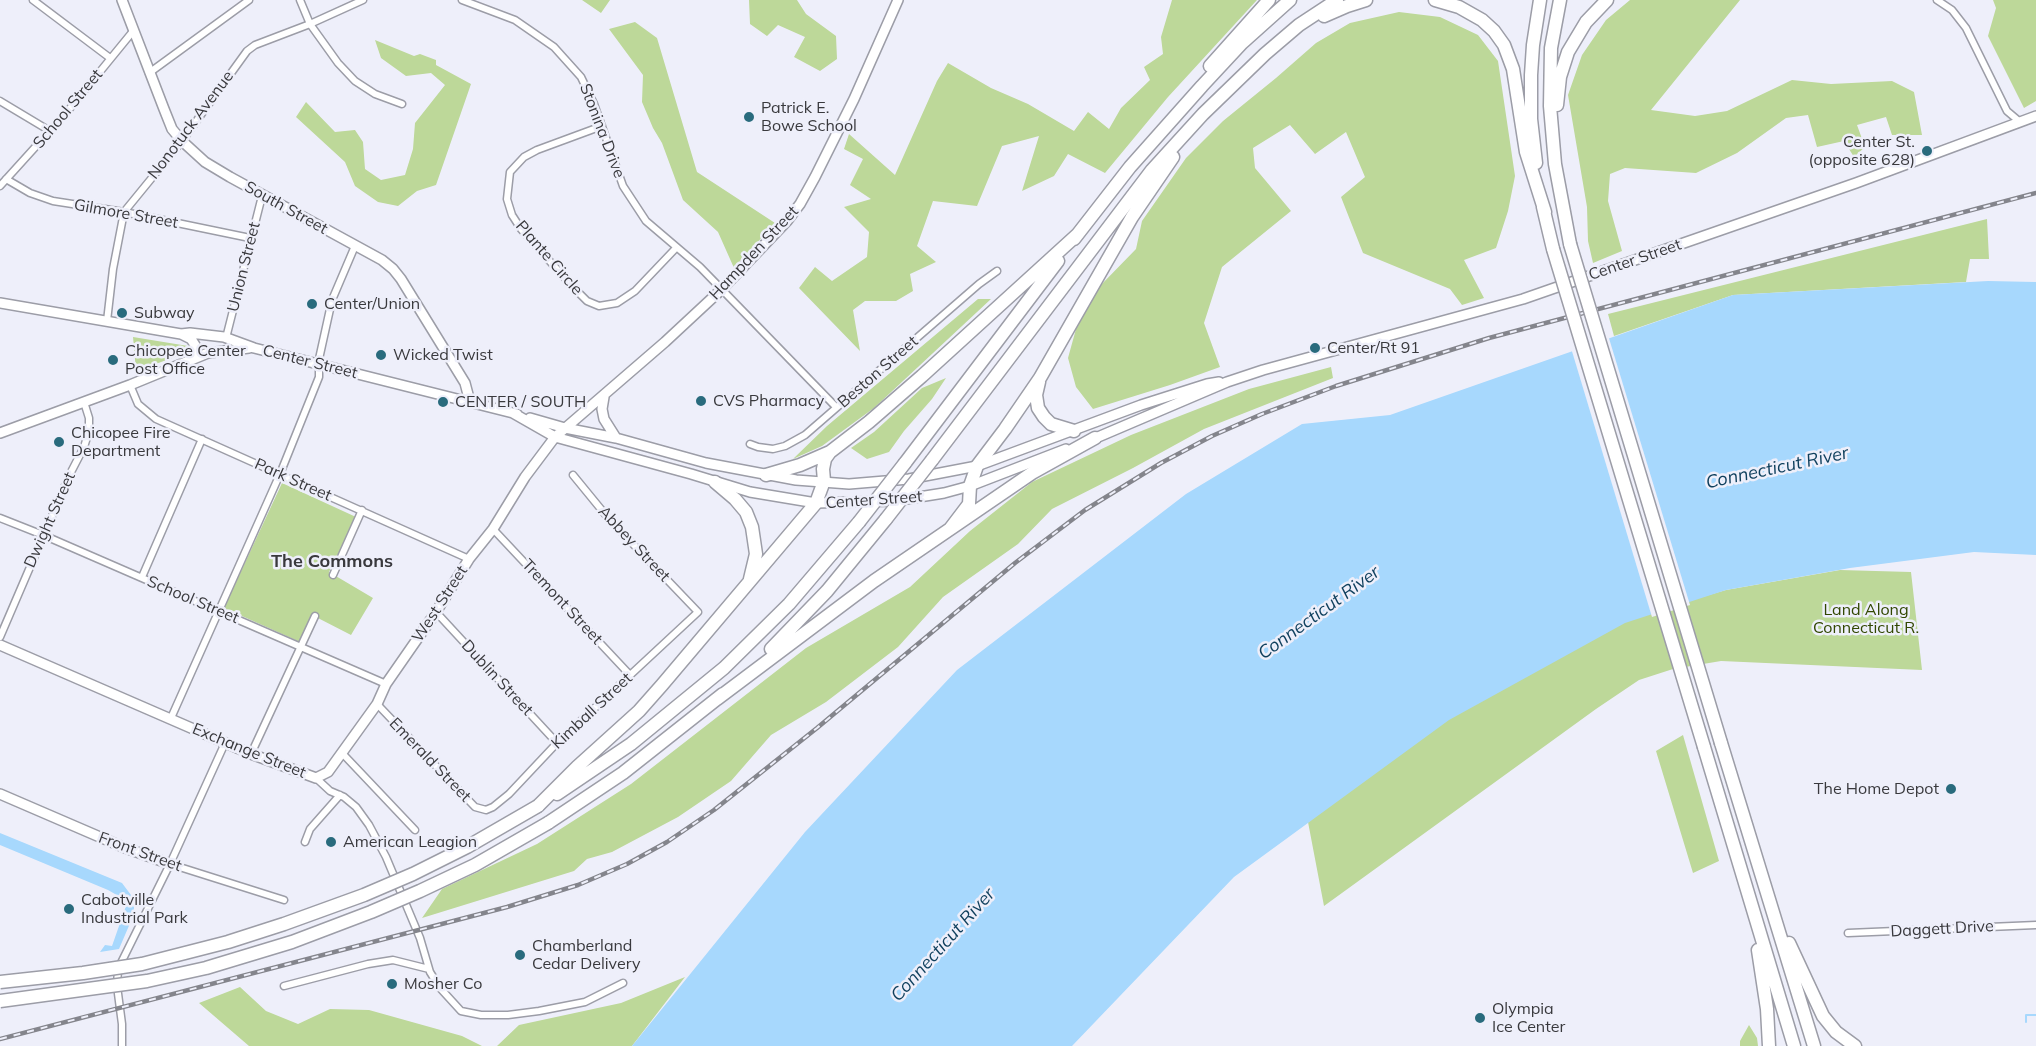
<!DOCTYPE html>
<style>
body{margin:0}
canvas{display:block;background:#eeeffa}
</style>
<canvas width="2036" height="1046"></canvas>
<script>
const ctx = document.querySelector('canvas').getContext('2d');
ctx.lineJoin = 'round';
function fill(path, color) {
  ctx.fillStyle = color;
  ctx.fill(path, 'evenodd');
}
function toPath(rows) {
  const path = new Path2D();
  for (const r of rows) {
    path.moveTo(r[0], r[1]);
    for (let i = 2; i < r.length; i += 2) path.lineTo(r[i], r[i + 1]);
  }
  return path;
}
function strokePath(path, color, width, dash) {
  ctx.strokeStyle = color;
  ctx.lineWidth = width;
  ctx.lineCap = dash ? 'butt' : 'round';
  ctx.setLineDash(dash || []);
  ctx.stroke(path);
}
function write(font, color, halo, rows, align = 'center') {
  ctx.font = font + ' Mulish,sans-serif';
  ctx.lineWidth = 5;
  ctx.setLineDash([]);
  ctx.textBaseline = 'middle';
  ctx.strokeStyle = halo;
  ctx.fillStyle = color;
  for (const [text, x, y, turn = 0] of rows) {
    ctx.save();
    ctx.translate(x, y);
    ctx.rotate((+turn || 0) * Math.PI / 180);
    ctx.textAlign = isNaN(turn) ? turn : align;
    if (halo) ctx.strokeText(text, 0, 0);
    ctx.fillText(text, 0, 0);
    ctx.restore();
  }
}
fill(toPath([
 [582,0,610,0,601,13],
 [749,0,797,0,806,14,836,36,837,59,820,71,794,57,805,37,778,25,767,36,750,24],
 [1172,0,1257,0,1168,97,1105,173,1068,154,1054,176,1022,191,1039,136,1002,146,977,206,933,201,917,246,936,262,910,274,913,291,896,301,865,301,853,310,860,351,799,288,815,267,832,281,867,257,869,232,844,207,871,199,850,185,863,159,844,149,849,134,895,175,937,81,948,63,991,88,1028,104,1074,131,1088,112,1109,129,1121,108,1150,80,1144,67,1163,54,1161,37],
 [1630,0,1740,0,1651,110,1695,116,1727,111,1792,80,1831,84,1892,81,1914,92,1922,135,1892,135,1886,117,1857,125,1865,147,1854,157,1844,141,1817,147,1808,115,1786,118,1737,153,1696,173,1625,168,1610,174,1608,201,1622,251,1593,263,1588,241,1587,207,1568,95,1582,55,1606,20],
 [1993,0,2036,0,2036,101,2024,108,1988,36,1996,8],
 [1399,12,1440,17,1478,35,1498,61,1515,176,1508,211,1496,248,1464,260,1484,298,1462,305,1450,289,1363,253,1341,197,1365,177,1346,132,1315,154,1290,125,1253,148,1255,168,1291,211,1222,267,1204,323,1220,367,1170,385,1093,409,1076,387,1068,358,1076,329,1099,287,1136,249,1142,221,1186,158,1223,121,1276,78,1316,43,1350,23],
 [635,22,657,38,697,172,775,223,734,268,718,232,683,200,662,143,653,128,642,102,643,75,609,29],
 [375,40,414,56,420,54,436,60,436,65,471,84,436,185,417,191,398,206,378,202,355,186,345,162,296,117,306,102,335,132,355,130,363,142,365,169,381,180,405,175,413,149,415,123,445,85,431,73,406,76,381,58],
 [1987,219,1989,259,1970,259,1966,282,1733,295,1614,336,1608,314],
 [978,299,991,299,874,408,822,446,793,459,827,426],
 [133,337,188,346,189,352,136,371],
 [1331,367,1333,378,1204,429,1133,468,1052,509,1018,544,943,597,898,647,826,702,771,735,731,781,678,817,612,852,587,859,574,871,422,918,442,889,537,844,631,784,806,648,910,587,970,531,1032,482,1131,435,1249,389],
 [946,378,932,399,904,431,889,452,867,459,851,448,874,432,922,388],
 [282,483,356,517,329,572,373,598,351,635,314,616,300,642,224,608],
 [1840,570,1911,572,1922,670,1721,661,1673,669,1639,680,1596,709,1324,906,1308,822,1538,645,1726,590],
 [1683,735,1719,861,1693,873,1656,751],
 [685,977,632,1046,497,1046,519,1025,621,1003],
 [240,987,266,1011,298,1024,330,1009,369,1010,462,1036,482,1046,249,1046,199,1003],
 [1749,1025,1757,1038,1758,1046,1740,1046,1740,1041]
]), '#bdd899');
fill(toPath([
 [1988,281,2036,282,2036,555,1974,552,1850,568,1726,590,1625,623,1449,720,1234,877,1072,1046,632,1046,805,832,957,670,1186,494,1302,424,1390,415,1733,295],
 [0,833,122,883,131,895,134,906,134,914,119,949,100,952,105,945,112,946,126,906,122,898,108,890,0,845]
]), '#a7d8fd');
fill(toPath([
 [1608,335,1690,605,1652,617,1571,348]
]), '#eeeffa');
strokePath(toPath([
 [2026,1022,2026,1015,2036,1015]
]), '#a7d8fd', 2);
const street = toPath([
 [33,0,110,58],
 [300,0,310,24,338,63,355,81,375,94,402,104],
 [462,0,515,20,554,47,581,77,594,104,623,186,646,221,700,267,836,407],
 [1937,0,1952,10,1966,28,2007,111,2020,122],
 [149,73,249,0],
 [0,101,50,131],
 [602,126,537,150,524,157,510,172,507,199,512,215,521,229,572,286,587,301,599,306,617,303,635,291,676,248],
 [6,179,30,193,53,201,124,212,250,238],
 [0,186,67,112,134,30],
 [107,321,113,269,124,212,182,141,247,51,255,45,310,24,363,0],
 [226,338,262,196],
 [130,385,138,404,156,419,469,559],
 [750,444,758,447,773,449,785,446,805,435,979,284,997,271],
 [0,518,43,535,386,684],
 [493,529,630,675],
 [333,575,362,510],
 [142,577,202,439],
 [436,612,557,743],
 [0,637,70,474,84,447,89,431,89,418,84,402],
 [377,704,475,807,486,810,493,807,509,794,557,743,698,612,609,519,573,475],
 [171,718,280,474,319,377,319,359,332,300,355,246],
 [342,753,415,830],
 [251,754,315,616],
 [316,778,330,791,344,797,356,807,369,825,386,857,420,938,430,972,440,988,461,1011,481,1015,508,1015,539,1011,585,1002,623,983],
 [305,842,310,829,340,795],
 [170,864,284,900],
 [1848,933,2036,925],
 [284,986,368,964,393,960,429,969],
 [122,1046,122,1024,117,986,118,969,170,864,225,743]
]);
const secondary = toPath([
 [122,0,164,109,172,129,182,141,205,162,230,177,382,260,393,269,401,279,465,383,470,402],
 [0,303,181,334,190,333,224,337,254,348,517,414],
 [181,334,191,339,195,345,195,351,188,361],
 [604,397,602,409,604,419,616,438],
 [513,413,555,437,691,474,750,492,816,503,894,501,944,493,970,486,1066,449],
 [530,418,565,428,616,438,706,463,796,480,849,484,909,479,977,466,1141,405,1207,384,1219,382],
 [0,433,130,385,208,353,249,348],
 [1091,440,1227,382,1263,370,1523,299,1856,183,2036,116],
 [0,645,251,754,316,778,328,772,377,704,386,684,436,612,469,559,493,529,525,477,555,437,665,342,722,289,787,221,800,204,815,177,854,99,898,0],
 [0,794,123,847,170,864]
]);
const highway = toPath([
 [1435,0,1459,7,1482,20,1494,31,1504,45,1513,69,1526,152,1545,212],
 [1560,0,1551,48,1550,106,1555,164,1570,244],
 [1324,16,1347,6,1366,0],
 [1210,66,1269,0],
 [1557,105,1560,77,1568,52,1586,22,1607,0],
 [1536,163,1531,119,1531,75,1533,45,1540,0],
 [1543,207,1553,249],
 [1074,239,1130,167,1202,86,1242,43,1290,0],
 [1039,382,1036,395,1038,408,1044,417,1051,424,1074,431],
 [932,460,1152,170,1203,114,1265,54,1299,25,1337,0],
 [905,463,1058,261],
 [766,475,800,465,830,452],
 [715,482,735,499,746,512,752,527,756,554,750,579],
 [950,529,969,504,970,486,977,466,1005,429,1040,378,1132,217,1173,157],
 [771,649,827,591,886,519],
 [717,699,874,581,1032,473,1095,438],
 [1721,743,1814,1046],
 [1704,747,1794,1046],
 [557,794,631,744,724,668,789,604,859,522],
 [538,806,577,767,639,711,662,685,816,503,824,481,823,469,825,459,830,452,869,422,922,376,1078,234],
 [548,823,623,773,723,694],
 [1789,943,1823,1016,1836,1032,1855,1046],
 [1758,950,1767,1009,1769,1046]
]);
strokePath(street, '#9c9da7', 9);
strokePath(secondary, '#9c9da7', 12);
strokePath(highway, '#9c9da7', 15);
strokePath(street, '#fff', 6);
strokePath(secondary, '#fff', 9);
strokePath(highway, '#fff', 12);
const rail = toPath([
 [0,1039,507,907,578,885,627,864,667,842,714,810,817,728,1015,563,1085,510,1161,463,1212,436,1262,414,1336,386,1489,338,2036,193]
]);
strokePath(rail, '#84858c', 4.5);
strokePath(rail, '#eeeffa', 2, [7]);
const highwayBridge = toPath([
 [1570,244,1721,743],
 [1553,249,1704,747],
 [886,519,932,460],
 [859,522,905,463],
 [0,982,83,973,142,964,228,942,284,924,364,895,413,874,467,847,538,806],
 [0,1001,147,981,206,968,292,942,371,912,420,891,475,865,548,823]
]);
strokePath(highwayBridge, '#9c9da7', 15, []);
strokePath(highwayBridge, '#fff', 12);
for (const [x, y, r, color] of [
 [749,117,6,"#296b7d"],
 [1927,151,6,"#296b7d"],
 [312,304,6,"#296b7d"],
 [122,313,6,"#296b7d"],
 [1315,348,6,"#296b7d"],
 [381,355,6,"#296b7d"],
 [113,360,6,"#296b7d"],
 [701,401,6,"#296b7d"],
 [443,402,6,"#296b7d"],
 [59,442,6,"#296b7d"],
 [1951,789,6,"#296b7d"],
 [331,842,6,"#296b7d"],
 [69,909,6,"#296b7d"],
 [520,955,6,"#296b7d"],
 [392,984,6,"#296b7d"],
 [1480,1018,6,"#296b7d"]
]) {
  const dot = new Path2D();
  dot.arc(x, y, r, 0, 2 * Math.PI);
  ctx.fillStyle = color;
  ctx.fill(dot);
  strokePath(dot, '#eeeffa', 2);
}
write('16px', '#39393d', '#eeeffa', [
 ["Patrick E.",761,108],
 ["Bowe School",761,126],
 ["Center St.",1915,142,"right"],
 ["(opposite 628)",1915,160,"right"],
 ["Center/Union",324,304],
 ["Subway",134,313],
 ["Center/Rt 91",1327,348],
 ["Chicopee Center",125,351],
 ["Post Office",125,369],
 ["Wicked Twist",393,355],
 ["CVS Pharmacy",713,401],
 ["CENTER / SOUTH",455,402],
 ["Chicopee Fire",71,433],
 ["Department",71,451],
 ["The Home Depot",1939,789,"right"],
 ["American Leagion",343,842],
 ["Cabotville",81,900],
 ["Industrial Park",81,918],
 ["Chamberland",532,946],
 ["Cedar Delivery",532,964],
 ["Mosher Co",404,984],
 ["Olympia",1492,1009],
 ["Ice Center",1492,1027]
], 'left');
write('16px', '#39393d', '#eeeffa', [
 ["School Street",68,109,-50],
 ["Nonotuck Avenue",191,125,-53],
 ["Stonina Drive",602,131,69],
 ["South Street",286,208,29],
 ["Gilmore Street",126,214,10],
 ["Hampden Street",754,253,-47],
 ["Plante Circle",549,258,49],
 ["Center Street",1635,260,-19],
 ["Union Street",244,267,-76],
 ["Center Street",310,362,14],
 ["Beston Street",878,372,-41],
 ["Park Street",293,480,24],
 ["Center Street",874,500,-4],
 ["Dwight Street",50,520,-66],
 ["Abbey Street",634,544,47],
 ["School Street",193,600,23],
 ["Tremont Street",562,602,47],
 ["West Street",440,604,-57],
 ["Dublin Street",497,678,47],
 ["Kimball Street",592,711,-43],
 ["Exchange Street",249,751,22],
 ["Emerald Street",430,760,46],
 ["Front Street",140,852,20],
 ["Daggett Drive",1942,929,-3]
]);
write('16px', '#314700', '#eeeffa', [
 ["Land Along",1866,610],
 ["Connecticut R.",1866,628]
]);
write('italic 18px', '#0e3f5d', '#eeeffa', [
 ["Connecticut River",1777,468,-12],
 ["Connecticut River",1319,613,-36],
 ["Connecticut River",943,945,-48]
]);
write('bold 18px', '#39393d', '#eeeffa', [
 ["The Commons",332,562]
]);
</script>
